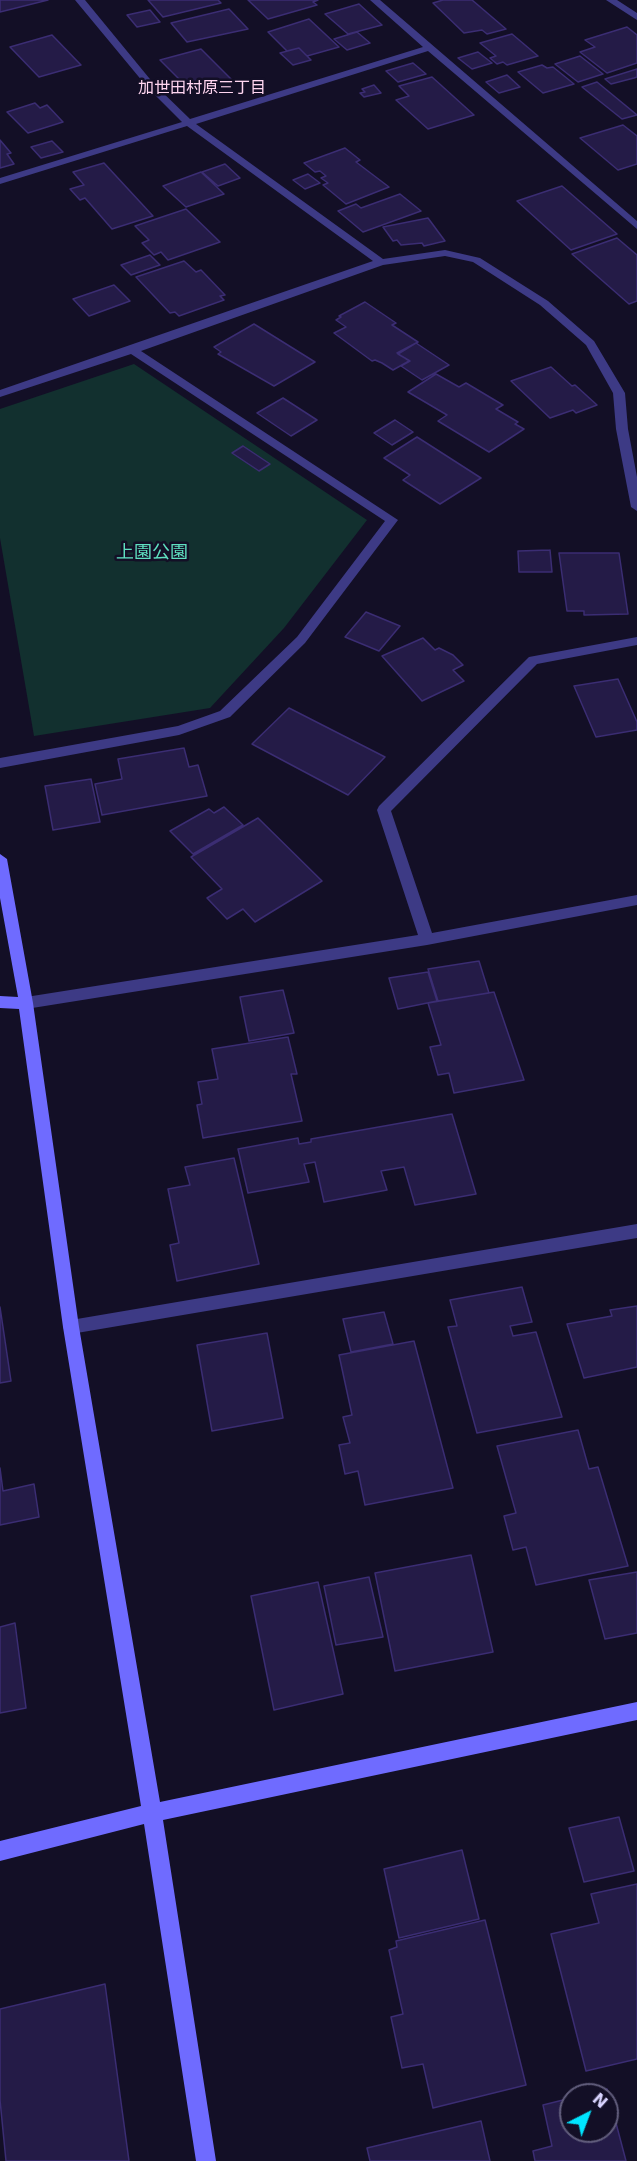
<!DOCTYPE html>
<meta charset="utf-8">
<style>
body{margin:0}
#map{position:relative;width:637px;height:2161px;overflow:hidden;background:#130f26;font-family:"DejaVu Sans",sans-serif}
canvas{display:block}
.north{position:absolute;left:559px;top:2083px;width:60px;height:60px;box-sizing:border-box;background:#130f26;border:2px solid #625e7d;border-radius:50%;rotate:42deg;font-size:16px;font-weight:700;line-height:24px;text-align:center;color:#d9d4ff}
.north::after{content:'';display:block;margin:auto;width:21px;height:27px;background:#00e5ff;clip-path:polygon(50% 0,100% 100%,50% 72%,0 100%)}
</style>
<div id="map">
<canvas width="637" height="2161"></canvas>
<div class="north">N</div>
</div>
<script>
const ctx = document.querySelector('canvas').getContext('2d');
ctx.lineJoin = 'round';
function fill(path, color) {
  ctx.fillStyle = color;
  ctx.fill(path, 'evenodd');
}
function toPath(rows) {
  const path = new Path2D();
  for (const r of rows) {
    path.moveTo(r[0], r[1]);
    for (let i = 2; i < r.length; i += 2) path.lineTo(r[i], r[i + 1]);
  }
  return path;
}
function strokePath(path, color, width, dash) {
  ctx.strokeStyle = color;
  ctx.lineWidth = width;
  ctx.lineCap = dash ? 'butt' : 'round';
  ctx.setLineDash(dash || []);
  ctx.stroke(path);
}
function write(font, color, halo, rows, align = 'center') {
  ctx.font = font + ' "DejaVu Sans","Noto Sans JP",sans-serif';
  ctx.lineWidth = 5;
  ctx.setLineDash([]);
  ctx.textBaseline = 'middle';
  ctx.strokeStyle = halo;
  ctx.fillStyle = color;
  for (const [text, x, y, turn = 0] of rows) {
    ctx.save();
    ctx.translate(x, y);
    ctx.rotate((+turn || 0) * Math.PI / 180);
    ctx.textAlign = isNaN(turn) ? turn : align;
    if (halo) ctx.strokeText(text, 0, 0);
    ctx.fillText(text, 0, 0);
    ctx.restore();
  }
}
fill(toPath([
 [134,364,367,520,284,628,210,708,34,736,0,538,0,409]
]), '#12302f');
const building = toPath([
 [0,0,48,0,0,12,0,0],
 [148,0,218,0,221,3,163,17,148,0],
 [248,0,318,0,313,2,317,5,268,19,248,0],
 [443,0,472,0,506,29,487,34,482,30,464,33,433,3,443,0],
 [359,4,382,25,348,34,325,14,359,4],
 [229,9,248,29,187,42,171,23,229,9],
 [150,10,160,22,137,27,127,15,150,10],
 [309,19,339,47,307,56,299,48,287,51,268,32,309,19],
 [627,27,637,35,637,63,607,73,580,52,595,47,585,40,627,27],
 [357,32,370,43,347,50,334,39,357,32],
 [512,34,538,56,507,65,503,62,497,64,490,58,496,56,480,43,512,34],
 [52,35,81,65,39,77,10,47,52,35],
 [299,48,311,60,293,65,280,53,299,48],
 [201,49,231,79,190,90,160,60,201,49],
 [478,52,492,63,472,69,458,58,478,52],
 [580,56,603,74,578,82,555,64,580,56],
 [413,63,426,74,398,82,386,71,413,63],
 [542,65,547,68,553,67,574,84,543,93,518,72,542,65],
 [637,69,637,77,634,78,611,84,605,79,637,69],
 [507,75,520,87,499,93,486,82,507,75],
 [432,77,474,115,428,129,396,100,409,96,399,86,432,77],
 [597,82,637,115,622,119,582,87,597,82],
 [374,85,381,93,364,97,360,93,365,92,362,89,374,85],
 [35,103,40,108,47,105,63,122,28,133,7,112,35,103],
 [623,125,637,136,637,164,618,170,580,138,623,125],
 [0,140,11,153,7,154,14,164,0,168,0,140],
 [52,141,63,152,41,158,31,147,52,141],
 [345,148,360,160,356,162,389,187,346,204,323,185,328,183,321,178,326,176,320,171,315,172,304,163,345,148],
 [104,163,153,216,112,229,85,198,80,200,70,189,84,185,73,172,104,163],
 [225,164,240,178,218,186,202,172,225,164],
 [201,172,224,194,186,207,163,186,201,172],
 [308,174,320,183,305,189,293,180,308,174],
 [562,186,617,234,571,250,517,201,562,186],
 [400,194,421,211,363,232,338,211,356,204,361,208,400,194],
 [186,209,220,242,168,260,161,252,154,255,142,243,149,240,135,226,186,209],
 [428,218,445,241,424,246,422,243,401,245,397,240,393,241,383,227,428,218],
 [617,238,637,255,637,301,629,304,572,254,617,238],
 [150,255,160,265,131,275,121,265,150,255],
 [184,261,196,272,201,270,225,295,220,296,224,300,179,316,175,312,170,313,136,277,184,261],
 [114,285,130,301,89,316,73,299,114,285],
 [365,302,396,323,392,325,418,342,397,353,409,361,393,370,382,363,375,360,372,361,334,333,346,327,336,320,341,317,339,316,365,302],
 [254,324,315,362,274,386,218,354,221,352,214,347,254,324],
 [416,343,449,365,422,380,401,366,410,361,398,354,416,343],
 [551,367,572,386,575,385,597,405,576,413,573,410,550,418,511,381,551,367],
 [436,374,459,387,466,383,503,405,496,409,518,422,515,424,524,429,489,452,438,421,447,415,408,392,436,374],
 [283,398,317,420,291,436,257,413,283,398],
 [395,420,413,432,392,445,374,433,395,420],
 [417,437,481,478,440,504,403,480,410,475,384,458,417,437],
 [243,446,270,464,259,471,232,453,243,446],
 [550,550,552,572,519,572,518,551,550,550],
 [559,553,619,553,628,614,584,615,584,611,567,611,559,553],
 [366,612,400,626,379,651,345,637,366,612],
 [423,638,435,650,439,648,453,655,463,665,453,670,464,681,422,701,382,656,423,638],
 [618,679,637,722,637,730,596,737,574,686,618,679],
 [289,708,385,757,348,795,252,744,289,708],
 [184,748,189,767,198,765,207,796,102,815,95,784,122,779,118,759,184,748],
 [91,779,100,822,53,830,45,786,91,779],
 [224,807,243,825,193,854,170,831,209,809,214,813,224,807],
 [258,818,322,881,255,922,243,909,227,919,207,898,222,889,191,857,258,818],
 [479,961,489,993,438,1001,428,969,479,961],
 [428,972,437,1001,398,1009,389,978,428,972],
 [283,990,294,1033,249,1041,240,997,283,990],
 [494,992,524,1080,454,1093,449,1073,438,1075,430,1047,441,1045,428,1003,494,992],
 [288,1037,297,1074,291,1074,302,1121,203,1138,197,1105,202,1104,198,1082,218,1079,212,1049,288,1037],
 [452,1114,476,1194,415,1205,404,1167,381,1171,387,1190,324,1202,315,1162,304,1164,309,1182,248,1193,238,1149,298,1138,299,1144,311,1142,311,1139,452,1114],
 [234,1158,259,1264,177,1281,170,1245,179,1243,168,1189,190,1185,185,1167,234,1158],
 [522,1287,532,1322,510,1326,513,1336,536,1332,562,1417,477,1433,448,1327,457,1326,450,1300,522,1287],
 [637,1306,637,1367,584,1378,567,1324,612,1316,610,1310,637,1306],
 [0,1307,11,1381,0,1383,0,1307],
 [384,1312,393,1344,351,1352,343,1319,384,1312],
 [267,1333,283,1418,212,1431,197,1345,267,1333],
 [414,1341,453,1488,365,1505,358,1471,345,1474,339,1445,350,1443,343,1417,352,1415,339,1355,414,1341],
 [578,1430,589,1469,598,1467,628,1566,536,1585,526,1547,513,1550,504,1516,516,1513,497,1446,578,1430],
 [0,1468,3,1491,34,1484,39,1517,0,1525,0,1468],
 [471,1555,493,1652,395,1671,375,1573,471,1555],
 [637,1572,637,1633,605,1639,589,1580,637,1572],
 [369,1577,383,1637,336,1645,324,1586,369,1577],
 [318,1582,343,1694,274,1710,251,1596,318,1582],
 [15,1623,26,1708,0,1713,0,1627,15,1623],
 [619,1817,634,1871,584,1882,569,1828,619,1817],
 [462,1850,479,1919,399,1938,384,1869,462,1850],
 [637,1884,637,2059,586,2071,551,1934,599,1923,591,1894,637,1884],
 [485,1920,526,2085,433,2108,423,2064,402,2068,391,2017,403,2014,389,1950,397,1947,396,1941,485,1920],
 [105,1984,129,2161,6,2161,0,2100,0,2009,105,1984],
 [607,2089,626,2161,535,2161,533,2151,552,2146,543,2105,571,2098,571,2131,607,2131,607,2095,584,2095,607,2089],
 [481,2121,490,2161,370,2161,367,2148,481,2121]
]);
fill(building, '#241b47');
strokePath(building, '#3b2d73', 1.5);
fill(toPath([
 [75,0,85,0,154,84,190,119,423,47,370,0,380,0,637,221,637,229,428,51,196,124,383,259,445,250,480,258,548,301,594,341,625,393,628,429,637,477,637,511,631,507,616,429,613,393,586,345,540,305,473,262,445,256,383,265,141,351,398,520,305,643,230,717,179,735,0,768,0,758,178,726,220,711,297,637,385,521,131,354,0,397,0,390,373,261,187,126,0,184,0,178,182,122,148,88,75,0],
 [606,0,617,0,637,13,637,20,606,0],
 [637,637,637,645,537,664,391,811,432,933,637,895,637,905,427,945,26,1009,21,1007,19,1003,21,999,26,997,418,935,377,810,379,806,529,657,637,637],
 [637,1224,637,1238,71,1334,65,1332,63,1327,65,1322,71,1320,637,1224]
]), '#3d3a85');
fill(toPath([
 [0,854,7,859,33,1003,79,1327,160,1802,637,1702,637,1720,163,1820,216,2161,196,2161,144,1824,0,1861,0,1841,141,1806,63,1327,19,1009,0,1008,0,996,18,997,0,898,0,854]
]), '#6f6bff');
write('16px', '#ffd6f0', '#130f26', [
 ["加世田村原三丁目",202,89]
]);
write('18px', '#5fe0c0', '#130f26', [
 ["上園公園",152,553]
]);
</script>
